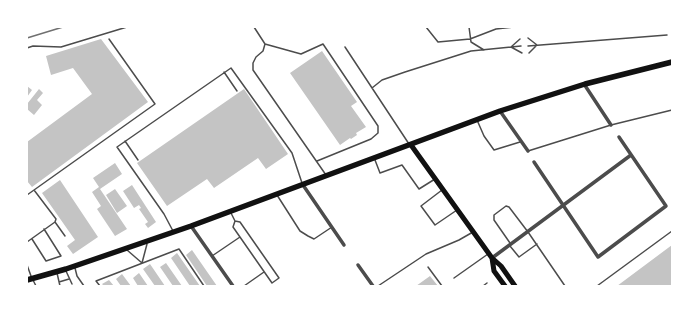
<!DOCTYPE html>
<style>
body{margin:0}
#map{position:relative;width:699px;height:313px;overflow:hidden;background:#fff;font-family:"Open Sans",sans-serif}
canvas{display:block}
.frame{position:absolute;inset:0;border:28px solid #fff;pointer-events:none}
</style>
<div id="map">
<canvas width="699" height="313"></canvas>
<div class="frame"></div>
</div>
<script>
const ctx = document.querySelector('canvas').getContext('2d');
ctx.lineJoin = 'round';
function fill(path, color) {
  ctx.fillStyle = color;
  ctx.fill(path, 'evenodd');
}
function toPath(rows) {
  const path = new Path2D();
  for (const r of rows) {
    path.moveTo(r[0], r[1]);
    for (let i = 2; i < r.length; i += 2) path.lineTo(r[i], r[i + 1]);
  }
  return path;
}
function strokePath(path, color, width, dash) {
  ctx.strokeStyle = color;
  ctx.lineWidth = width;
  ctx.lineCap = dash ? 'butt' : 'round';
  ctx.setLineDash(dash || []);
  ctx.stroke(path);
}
fill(toPath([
 [101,39,148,102,32,187,27,181,27,142,92,94,73,68,51,75,46,56],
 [322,51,357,102,351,106,366,127,356,133,357,135,351,139,350,138,340,145,290,73],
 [27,86,32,90,27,97],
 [39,89,43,93,37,100,42,105,34,115,27,109,27,104],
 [244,89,288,154,266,169,258,158,214,188,207,179,167,206,137,163],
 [115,163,122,174,100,189,127,229,115,236,97,209,101,206,92,192,99,187,93,178],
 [60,180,98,237,73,254,67,246,75,240,42,193],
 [132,185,156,222,148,228,145,224,148,222,139,209,141,208,139,205,134,208,123,191],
 [115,189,127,206,117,213,106,195],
 [672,245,672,286,617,286],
 [192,250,217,286,207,286,186,255],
 [177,253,200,286,190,286,171,258],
 [166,263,182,286,173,286,160,267],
 [150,264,165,286,155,286,143,269],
 [139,273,148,286,138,286,133,278],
 [122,274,131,286,121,286,116,279],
 [430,276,438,286,416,286],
 [109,280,114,286,104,286,102,284]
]), '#c4c4c4');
strokePath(toPath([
 [254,27,265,44,263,51,256,57,253,63,253,70,326,175],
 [426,27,438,42,470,39,496,29,514,27],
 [469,27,471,42,484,50],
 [528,38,537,45,529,53],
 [265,44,301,54,323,44,378,126,378,133,371,139,317,161],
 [521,46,511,47,522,53],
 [528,46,667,35],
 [345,47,409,144],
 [27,48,33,46,61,47,127,27],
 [224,72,237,91],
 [372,88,382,80,405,72,471,51,511,47,520,39],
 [477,120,484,136,494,150,520,142],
 [125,141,138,160],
 [528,151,611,125,672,110],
 [375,160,380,173,402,165,419,189,435,179],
 [442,190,421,206,435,225,457,210],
 [27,195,155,104,109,39],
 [277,195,300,231,308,236,314,239,332,227],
 [231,213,235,221,240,222,279,278,272,283,233,227,235,221],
 [55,222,65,236],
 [173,231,164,214,117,147,231,68,292,153,302,183],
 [32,239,46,261,61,256,44,229],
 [27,242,55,222,56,219,34,190],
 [510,243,494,220,494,215,506,206,509,207,528,232,565,286],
 [510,246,519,257,537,244],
 [127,250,142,263,147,244],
 [212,256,240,237],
 [27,265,31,276],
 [428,267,442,286],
 [75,268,77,276,84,286],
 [66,271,72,284],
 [57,273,60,286],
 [454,278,488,254],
 [33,280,36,286],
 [59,282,69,279],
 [100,286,96,281,179,249,204,286],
 [244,286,264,272],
 [378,286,426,254,459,240,473,232],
 [483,286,487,283],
 [597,286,672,231]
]), '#4c4c4c', 1.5);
strokePath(toPath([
 [584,84,611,125],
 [500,111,528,151],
 [534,162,598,257,666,206,619,137],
 [303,185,344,245],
 [191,226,233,286],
 [492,258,631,155],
 [358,265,373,286]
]), '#4c4c4c', 3.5);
strokePath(toPath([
 [411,145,492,258,501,266,515,286],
 [492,258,494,271,505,286]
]), '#111', 5);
strokePath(toPath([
 [27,280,66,269,191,226,500,111,585,84,672,62]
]), '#111', 5.5);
strokePath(toPath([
 [27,38,63,27]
]), '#707070', 1.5);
</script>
